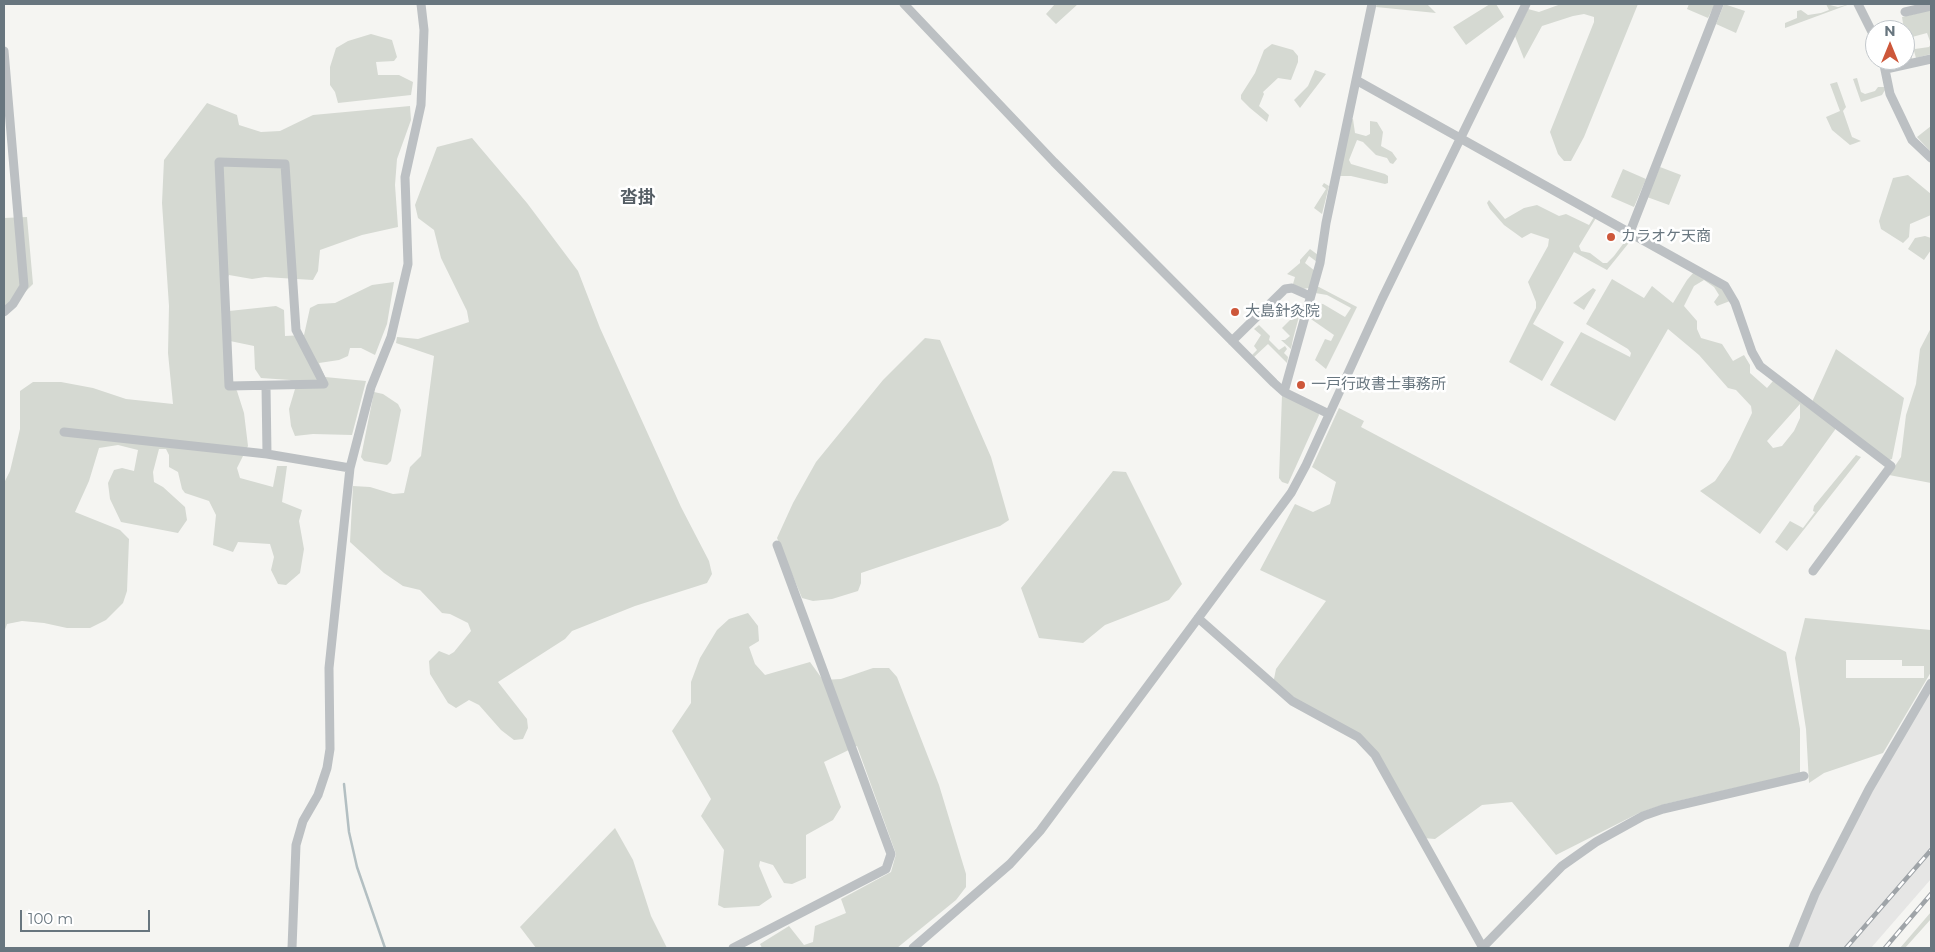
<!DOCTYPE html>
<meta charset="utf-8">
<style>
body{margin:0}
#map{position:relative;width:1935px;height:952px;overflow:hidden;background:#f5f5f2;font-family:Montserrat,sans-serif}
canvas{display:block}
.frame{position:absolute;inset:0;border:5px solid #68767f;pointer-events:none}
.north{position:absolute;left:1865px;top:20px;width:50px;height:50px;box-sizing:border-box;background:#fff;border:1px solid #c3c8cc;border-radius:50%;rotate:0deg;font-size:14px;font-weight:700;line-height:20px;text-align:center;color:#68767f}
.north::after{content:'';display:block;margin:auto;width:18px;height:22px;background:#cd573a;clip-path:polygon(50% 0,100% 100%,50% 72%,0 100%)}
.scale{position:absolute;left:20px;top:910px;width:130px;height:22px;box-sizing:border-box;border:2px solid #68767f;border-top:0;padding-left:6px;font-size:15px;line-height:18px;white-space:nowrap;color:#68767f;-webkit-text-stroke:4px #fff;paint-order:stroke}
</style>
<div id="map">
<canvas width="1935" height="952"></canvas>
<div class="frame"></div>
<div class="north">N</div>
<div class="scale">100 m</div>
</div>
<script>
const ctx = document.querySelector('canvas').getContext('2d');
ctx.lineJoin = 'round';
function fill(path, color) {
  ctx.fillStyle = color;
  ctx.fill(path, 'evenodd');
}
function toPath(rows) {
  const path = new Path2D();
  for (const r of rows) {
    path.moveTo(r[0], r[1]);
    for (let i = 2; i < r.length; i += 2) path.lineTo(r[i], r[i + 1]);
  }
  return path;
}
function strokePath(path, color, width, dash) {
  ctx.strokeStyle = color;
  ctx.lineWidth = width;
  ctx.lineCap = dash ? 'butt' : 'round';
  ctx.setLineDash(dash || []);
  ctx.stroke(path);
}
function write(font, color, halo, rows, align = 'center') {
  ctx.font = font + ' Montserrat,"Noto Sans JP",sans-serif';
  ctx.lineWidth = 5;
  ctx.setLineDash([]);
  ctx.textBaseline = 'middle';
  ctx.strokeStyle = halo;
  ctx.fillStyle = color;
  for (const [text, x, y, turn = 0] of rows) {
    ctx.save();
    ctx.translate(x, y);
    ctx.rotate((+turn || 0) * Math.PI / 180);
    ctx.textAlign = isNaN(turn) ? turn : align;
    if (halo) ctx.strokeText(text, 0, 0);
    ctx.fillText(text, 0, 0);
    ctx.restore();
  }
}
fill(toPath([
 [1931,683,1931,879,1871,948,1793,948,1815,894]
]), '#e6e6e5');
fill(toPath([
 [1055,4,1078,4,1056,24,1046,14],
 [1377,4,1427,4,1436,13,1376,7],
 [1490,4,1496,4,1504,17,1466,45,1453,27],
 [1561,4,1638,4,1584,137,1571,161,1564,161,1558,154,1550,132,1594,22,1594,17,1584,14,1573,16,1542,26,1524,59,1515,36,1528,9,1539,12],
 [1689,4,1715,4,1708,18,1687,9],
 [1724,4,1745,11,1736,33,1716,24],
 [1826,4,1838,7,1850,4,1785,28,1785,23,1797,18,1797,11,1801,10,1808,15,1821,13,1829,10],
 [1931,10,1931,54,1916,58,1914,51,1911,52,1912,59,1893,63,1888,60,1905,60,1905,56,1908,55,1902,17],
 [1927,33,1931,44,1929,47,1915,49,1912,37],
 [371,34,392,40,397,57,394,61,376,62,378,75,399,75,413,82,411,95,338,103,335,92,330,85,330,67,336,48,348,41],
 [1272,44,1293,50,1298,56,1298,62,1291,80,1278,78,1263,92,1264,94,1259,106,1269,115,1267,122,1250,108,1241,99,1241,95,1255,73,1264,50],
 [1315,70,1326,74,1300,108,1294,100,1308,86],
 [1857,78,1861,92,1865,94,1875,91,1878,87,1884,87,1885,90,1882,95,1861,102,1853,79],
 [1837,82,1846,107,1843,111,1852,137,1861,141,1853,144,1850,145,1832,130,1826,117,1840,111,1830,84],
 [207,103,237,115,239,125,261,132,280,131,313,115,410,106,411,120,397,159,395,185,398,227,362,235,320,250,318,271,313,280,265,277,252,279,229,275,227,279,229,311,276,306,284,310,285,336,304,335,310,308,318,304,335,303,372,285,394,282,387,324,375,355,361,348,350,348,348,356,339,360,319,363,325,377,366,381,352,435,313,434,295,436,291,426,289,409,295,389,290,380,261,378,255,369,254,346,230,341,226,373,237,391,244,413,248,446,237,468,240,478,273,487,277,466,287,466,282,502,302,510,299,521,304,549,300,573,286,585,278,584,271,570,274,557,270,544,238,542,233,552,213,545,216,515,209,501,185,493,182,489,178,472,169,467,169,455,166,449,159,449,153,472,154,482,163,487,185,507,187,520,178,533,121,522,110,499,108,483,114,470,122,468,134,471,138,450,118,445,99,448,89,481,75,512,120,530,129,539,127,591,123,603,106,620,90,628,67,628,44,623,22,621,7,624,4,633,4,483,10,471,20,429,20,391,33,382,61,382,93,388,126,399,173,404,168,353,169,306,162,203,164,160],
 [1353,119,1355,133,1366,136,1370,134,1370,121,1377,122,1383,132,1381,146,1392,152,1397,159,1393,164,1390,163,1387,158,1376,155,1363,142,1357,140,1349,160,1351,164,1385,174,1388,176,1388,183,1385,184,1351,176,1339,176,1350,120],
 [1931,126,1931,152,1917,137],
 [472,138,527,203,578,271,600,328,681,507,709,561,712,574,707,583,635,606,572,631,565,639,498,682,527,719,528,728,523,739,514,740,501,730,479,705,469,700,456,708,448,703,430,674,429,661,439,651,449,655,454,652,471,631,468,623,450,614,442,613,420,590,403,586,384,573,350,542,353,486,370,487,393,494,404,493,410,467,421,456,434,356,396,343,397,337,418,339,469,322,467,311,441,258,434,230,418,218,415,205,437,147],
 [1660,167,1681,175,1669,205,1647,197],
 [1623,169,1646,179,1634,207,1611,197],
 [1908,175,1931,194,1931,215,1910,224,1909,237,1903,243,1881,229,1879,221,1893,178],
 [1324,183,1329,186,1322,214,1314,208,1326,189,1322,186],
 [1489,200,1505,219,1524,208,1537,205,1559,216,1566,214,1589,225,1594,217,1596,218,1579,246,1581,251,1590,253,1603,263,1607,263,1614,256,1626,240,1625,234,1632,239,1607,270,1574,252,1533,324,1564,342,1542,381,1509,362,1536,308,1536,302,1528,282,1548,246,1549,239,1531,233,1522,238,1504,225,1490,209,1487,203],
 [27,217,33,284,4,313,4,218],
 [1925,236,1931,238,1931,250,1924,260,1908,249,1915,238],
 [1310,249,1318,255,1317,262,1309,256,1305,263,1315,271,1309,288,1303,289,1293,284,1295,277,1287,274,1300,263,1300,260],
 [1694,272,1723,288,1730,301,1717,306,1714,302,1719,295,1714,287,1704,280,1694,286,1684,306,1697,321,1697,329,1701,338,1722,344,1733,361,1744,355,1750,365,1750,373,1767,388,1773,381,1837,427,1760,534,1700,491,1715,481,1730,459,1752,413,1751,406,1736,390,1728,388,1699,355,1668,329,1615,421,1550,385,1581,332,1630,357,1631,353,1628,349,1586,324,1612,279,1644,298,1652,286,1673,303,1687,280],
 [1800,404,1800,418,1794,431,1782,446,1773,448,1767,441],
 [1317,286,1357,307,1326,369,1315,360,1325,339,1331,341,1334,335,1308,317,1312,303,1323,304,1345,317,1351,308,1327,295,1315,293],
 [1593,288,1596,290,1584,310,1573,303],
 [1301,309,1293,339,1291,349,1281,340,1285,340,1290,336,1282,328],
 [1259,325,1270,336,1269,340,1279,350,1285,346,1287,349,1284,353,1288,357,1287,363,1268,344,1254,357,1252,355,1257,350,1254,346,1261,335,1254,329],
 [1931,328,1931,483,1889,475,1901,457,1906,415,1916,384,1920,349],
 [925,338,940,340,991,457,1009,520,1000,526,861,573,861,583,858,591,832,599,813,601,802,598,777,538,793,503,816,462,883,380],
 [1836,349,1904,398,1892,459,1889,460,1812,402],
 [374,392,383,394,398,404,401,410,391,461,387,465,364,461,361,457],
 [1282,395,1317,408,1319,415,1288,484,1282,482,1279,478],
 [1339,408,1364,421,1361,427,1786,652,1800,729,1800,773,1665,804,1639,813,1556,855,1512,802,1482,805,1435,839,1423,838,1385,770,1358,738,1273,684,1276,669,1326,601,1260,570,1295,504,1313,512,1330,504,1336,482,1312,467],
 [1856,455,1861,457,1787,551,1775,542,1790,521,1803,528,1815,512,1813,511,1814,506],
 [1113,471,1126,472,1182,584,1169,600,1105,625,1083,643,1039,638,1021,588],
 [748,613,758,626,759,641,749,647,755,664,765,675,810,662,823,680,841,679,873,668,889,668,897,677,939,785,966,874,966,887,956,900,897,948,762,948,760,944,789,926,804,945,813,942,815,926,846,913,841,899,891,872,896,854,857,746,824,762,841,807,833,820,806,835,806,878,792,884,784,883,773,865,760,861,759,866,772,897,759,906,724,908,718,905,724,850,701,816,711,799,672,731,691,703,691,682,700,658,717,630,729,619],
 [1805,618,1931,630,1931,672,1883,753,1824,773,1809,783,1806,729,1795,658],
 [1846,660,1902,660,1902,666,1924,666,1924,678,1846,678],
 [615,828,633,860,651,916,667,948,536,948,520,927],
 [1931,912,1931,919,1905,948,1900,948]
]), '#d5d9d2');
strokePath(toPath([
 [344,784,349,832,357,867,385,948]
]), '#b3bfc2', 2.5);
strokePath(toPath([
 [904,4,1054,162,1274,383,1284,392,1329,414],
 [1858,4,1875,38],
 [1905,12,1931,6],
 [4,51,24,286,13,304,4,312],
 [1883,60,1890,94,1912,140,1931,158],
 [1886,69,1931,59],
 [1356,80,1725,286,1735,303,1752,352,1760,366,1891,466,1813,571],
 [219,162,285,164,296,330,324,384,229,386,219,162],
 [1630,232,1719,4],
 [1232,341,1285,289,1292,288,1310,296],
 [266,386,267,454],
 [1284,392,1320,263,1326,223,1372,4],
 [64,432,267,454,350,468],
 [1198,618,1292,701,1358,737,1375,755,1483,948],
 [292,948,296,845,303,821,318,795,327,768,330,749,329,668,350,468,371,387,391,337,408,264,405,177,421,105,424,30,421,4],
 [733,948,886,869,891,854,777,545],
 [913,948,1010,864,1040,831,1291,493,1306,465,1382,299,1526,4],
 [1482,948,1562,866,1596,842,1643,816,1663,809,1804,776],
 [1793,948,1815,894,1835,855,1869,789,1931,683]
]), '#bcc0c3', 9);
const rail = toPath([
 [1846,948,1931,850],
 [1885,948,1931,894]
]);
strokePath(rail, '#9fa4a8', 4.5);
strokePath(rail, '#fff', 2.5, [8]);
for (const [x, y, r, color] of [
 [1611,237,5,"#cd573a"],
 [1235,312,5,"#cd573a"],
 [1301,385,5,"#cd573a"]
]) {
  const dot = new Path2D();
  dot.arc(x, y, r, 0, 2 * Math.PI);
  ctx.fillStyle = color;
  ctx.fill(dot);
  strokePath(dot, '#fff', 2);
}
write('15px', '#68767f', '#fff', [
 ["カラオケ天商",1621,237],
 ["大島針灸院",1245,312],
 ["一戸行政書士事務所",1311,385]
], 'left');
write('bold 18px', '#555e65', '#fff', [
 ["沓掛",638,198]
]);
</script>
